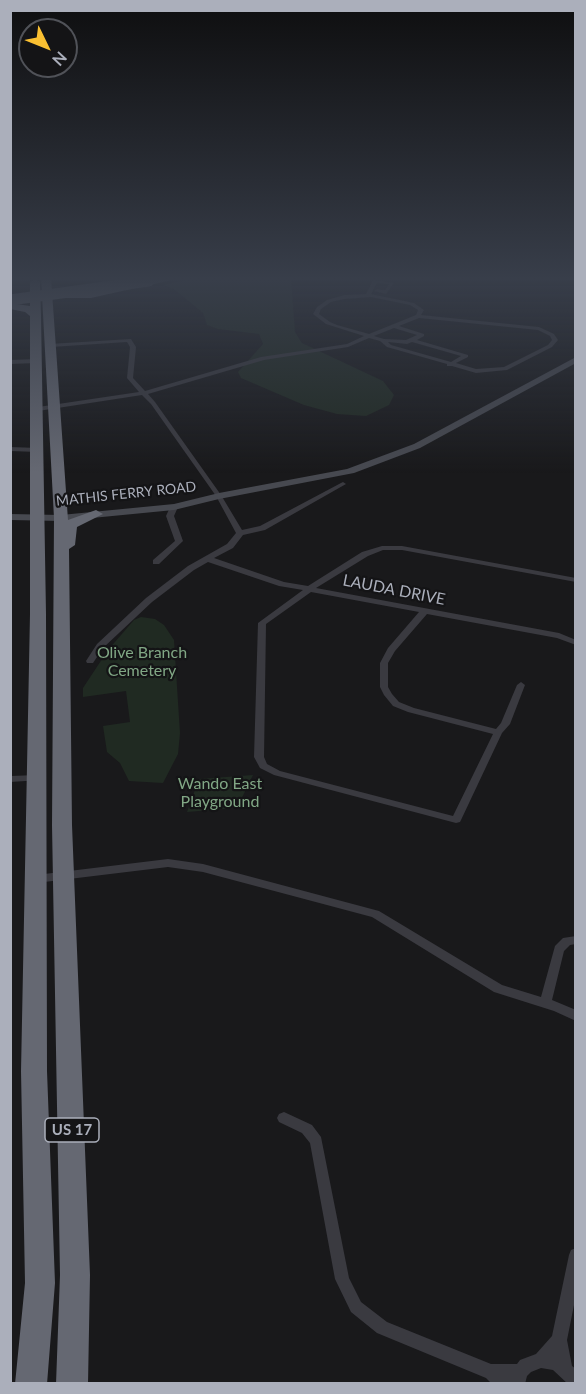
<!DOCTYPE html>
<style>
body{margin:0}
#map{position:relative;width:586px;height:1394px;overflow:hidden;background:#19191b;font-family:Lato,sans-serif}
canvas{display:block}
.frame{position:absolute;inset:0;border:12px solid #abafbb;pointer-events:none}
.north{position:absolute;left:18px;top:18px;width:60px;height:60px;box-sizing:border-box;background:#141416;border:2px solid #505258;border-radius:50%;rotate:133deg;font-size:16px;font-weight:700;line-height:24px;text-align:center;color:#abafbb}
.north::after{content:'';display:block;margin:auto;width:21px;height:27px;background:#fac032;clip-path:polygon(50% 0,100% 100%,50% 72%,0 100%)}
</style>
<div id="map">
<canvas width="586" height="1394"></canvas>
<div class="frame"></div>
<div class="north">N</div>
</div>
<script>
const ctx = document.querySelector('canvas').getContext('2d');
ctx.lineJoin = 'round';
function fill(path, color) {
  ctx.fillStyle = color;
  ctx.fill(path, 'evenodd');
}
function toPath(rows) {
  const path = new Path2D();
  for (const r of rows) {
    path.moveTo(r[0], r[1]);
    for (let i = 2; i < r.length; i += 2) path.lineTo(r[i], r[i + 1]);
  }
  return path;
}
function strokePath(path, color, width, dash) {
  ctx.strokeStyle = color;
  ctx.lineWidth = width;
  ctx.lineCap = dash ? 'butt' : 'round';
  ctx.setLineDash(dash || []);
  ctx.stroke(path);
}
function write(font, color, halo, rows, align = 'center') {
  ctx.font = font + ' Lato,sans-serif';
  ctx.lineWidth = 4.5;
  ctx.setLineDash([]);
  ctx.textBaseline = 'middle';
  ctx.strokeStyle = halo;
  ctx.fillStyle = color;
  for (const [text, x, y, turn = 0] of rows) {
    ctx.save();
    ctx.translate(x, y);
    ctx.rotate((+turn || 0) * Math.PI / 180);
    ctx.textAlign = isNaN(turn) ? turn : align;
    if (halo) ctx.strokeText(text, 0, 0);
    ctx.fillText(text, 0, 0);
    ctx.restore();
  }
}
fill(toPath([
 [201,277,291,277,295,332,302,343,383,381,394,395,389,405,366,416,337,414,304,405,241,378,238,372,263,344,259,334,218,329,207,325,203,313,175,290,163,285],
 [141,617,155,619,164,625,174,640,180,733,178,754,163,783,129,781,120,763,107,752,103,726,130,722,126,691,83,697,83,688,108,650,134,620],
 [253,775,237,808,187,812,199,779]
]), '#202a22');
strokePath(toPath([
 [235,277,238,283]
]), '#2e3740', 1.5);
fill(toPath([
 [373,280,394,283,386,294,374,291,377,289,385,290,389,284,377,283,371,294,414,303,424,310,421,315,539,327,554,334,558,340,552,347,507,370,476,373,452,366,447,366,447,364,387,347,380,341,369,338,348,347,264,360,148,394,155,402,221,495,242,530,260,526,341,483,343,482,346,484,265,530,243,535,233,548,214,558,284,582,308,586,362,552,382,546,402,546,576,578,576,582,402,550,383,550,368,556,316,588,559,633,576,640,576,645,557,638,427,614,395,651,388,663,388,687,392,694,399,702,414,708,496,729,501,723,517,685,521,682,525,685,510,724,502,733,461,820,460,822,456,823,274,775,260,768,254,757,258,623,303,590,279,586,208,562,194,570,152,602,103,648,93,663,87,663,86,661,97,644,146,598,188,566,227,544,236,533,216,496,151,404,142,395,38,411,35,409,38,407,139,392,127,378,130,347,127,342,51,347,49,346,49,344,131,339,136,347,133,378,145,391,261,357,347,344,364,336,326,324,313,314,317,307,327,300,344,295,366,294,373,280],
 [371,297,410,305,418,310,416,315,369,334,337,325,330,322,319,314,321,309,331,302,344,299,371,297],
 [419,318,538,330,550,336,552,340,548,345,504,367,476,369,456,363,468,357,468,355,417,340,424,336,424,334,399,326,419,318],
 [394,328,417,335,406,340,384,339,374,336,394,328],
 [388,342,407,344,412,342,461,356,451,362,391,345,388,342],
 [311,592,419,612,388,648,380,663,380,687,384,695,393,706,408,712,493,734,453,816,280,771,267,764,264,757,266,624,311,592],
 [10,360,37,359,40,361,37,363,10,364,10,360],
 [10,447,38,448,41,450,38,452,10,451,10,447],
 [171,505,174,505,178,507,174,516,183,541,159,564,153,564,153,560,175,541,166,516,171,505],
 [38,775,43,778,41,780,10,782,10,776,38,775],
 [168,859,203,864,379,911,502,985,541,997,555,946,563,938,576,936,576,944,570,945,564,951,552,1000,576,1010,576,1021,554,1011,494,992,372,917,203,872,168,867,36,883,32,882,31,879,32,876,36,875,168,859],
 [284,1112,312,1125,321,1137,349,1278,361,1302,387,1322,491,1364,517,1364,520,1360,536,1354,552,1336,569,1255,571,1250,576,1248,576,1295,567,1340,572,1366,576,1369,576,1384,568,1384,553,1370,541,1368,531,1372,527,1376,525,1384,492,1384,486,1378,377,1333,351,1312,335,1279,310,1143,302,1133,279,1122,277,1118,279,1114,284,1112]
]), '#3a3a40');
fill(toPath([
 [576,357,576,363,420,448,354,473,219,499,174,510,61,521,10,520,10,514,61,515,174,504,219,493,347,469,414,444,576,357]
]), '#474950');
fill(toPath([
 [41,277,51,277,68,520,96,510,103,514,77,527,75,545,69,549,72,825,90,1275,88,1384,56,1384,60,1275,52,825,54,518,41,277],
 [163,277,185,277,91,298,58,298,53,295,58,292,91,292,163,277],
 [35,279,40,282,41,315,46,614,47,1071,55,1283,47,1384,15,1384,25,1283,21,1071,30,614,30,316,25,312,10,309,10,303,30,306,30,282,35,279]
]), '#656872');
strokePath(toPath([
 [10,300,149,281]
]), '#656872', 11);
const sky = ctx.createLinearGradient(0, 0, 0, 473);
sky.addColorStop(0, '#0e0e0f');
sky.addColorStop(0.59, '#383e4a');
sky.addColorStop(1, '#383e4a00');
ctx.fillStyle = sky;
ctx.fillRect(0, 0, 586, 473);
write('14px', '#abafbb', '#141416', [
 ["MATHIS FERRY ROAD",126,494,-6]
]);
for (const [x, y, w] of [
 [72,1130,54]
]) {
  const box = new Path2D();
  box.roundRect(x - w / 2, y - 12, w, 24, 4.5);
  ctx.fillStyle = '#141416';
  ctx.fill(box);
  strokePath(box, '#abafbb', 1.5);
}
write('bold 15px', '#abafbb', null, [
 ["US 17",72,1130]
]);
write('16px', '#abafbb', '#141416', [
 ["LAUDA DRIVE",394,590,11]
]);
write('16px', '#81a785', '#141416', [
 ["Olive Branch",142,653],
 ["Cemetery",142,671],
 ["Wando East",220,784],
 ["Playground",220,802]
]);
</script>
